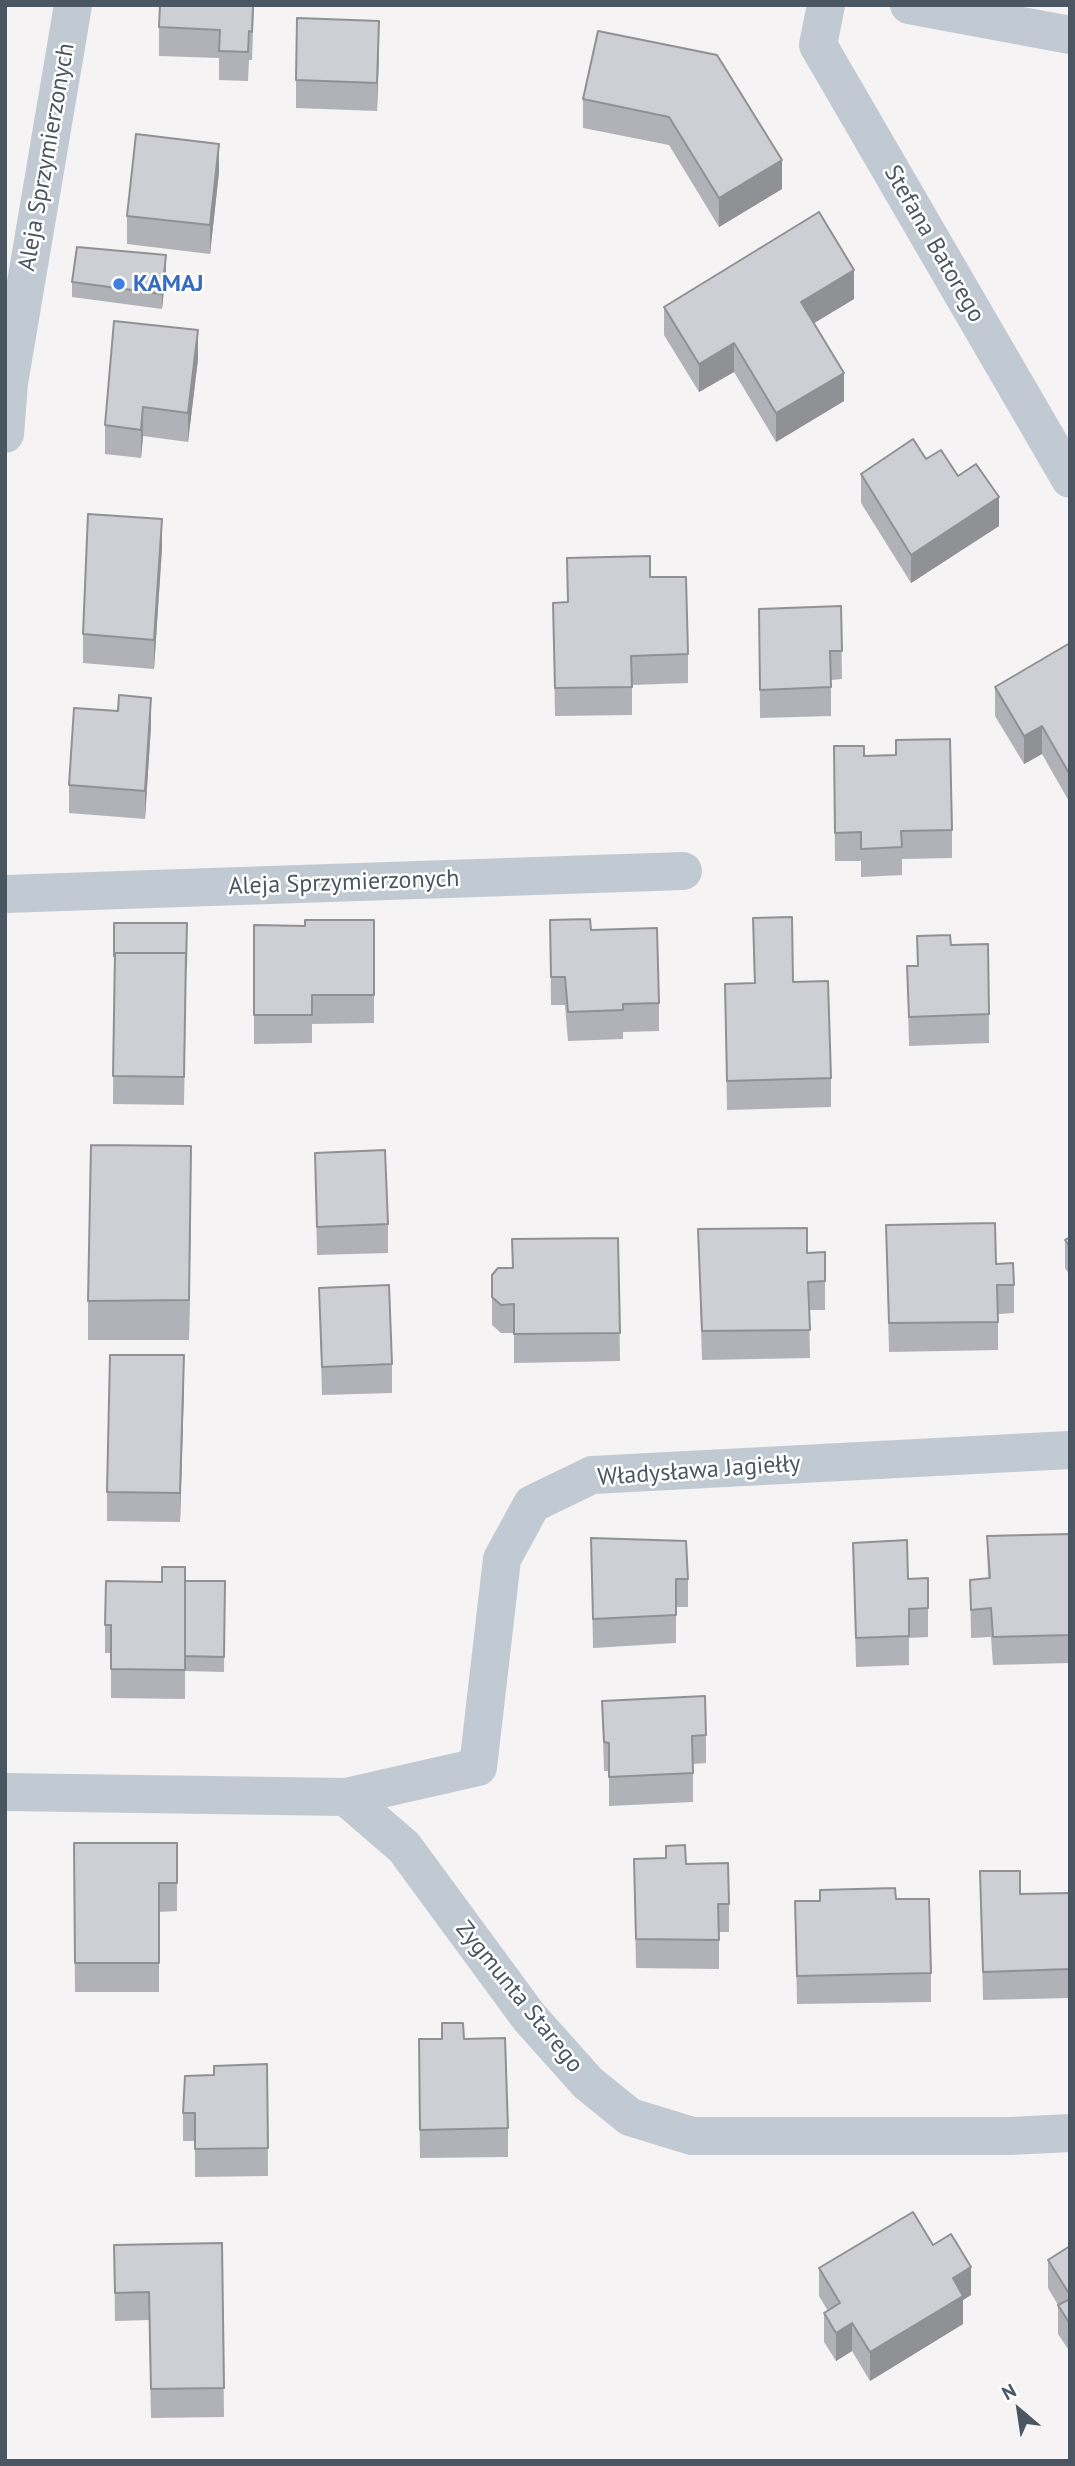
<!DOCTYPE html>
<meta charset="utf-8">
<style>
body{margin:0}
#map{position:relative;width:1075px;height:2466px;overflow:hidden;background:#f5f3f3;font-family:"PT Sans",sans-serif}
canvas{display:block}
.frame{position:absolute;inset:0;border:7px solid #4a5661;pointer-events:none}
.north{position:absolute;left:984px;top:2375px;width:70px;height:70px;-webkit-text-stroke:5px #fff;paint-order:stroke;rotate:331deg;font-size:19px;font-weight:700;line-height:28px;text-align:center;color:#4a5661}
.north::after{content:'';display:block;margin:auto;width:24px;height:32px;background:#4a5661;clip-path:polygon(50% 0,100% 100%,50% 72%,0 100%)}
</style>
<div id="map">
<canvas width="1075" height="2466"></canvas>
<div class="frame"></div>
<div class="north">N</div>
</div>
<script>
const ctx = document.querySelector('canvas').getContext('2d');
ctx.lineJoin = 'round';
function toPath(rows) {
  const path = new Path2D();
  for (const r of rows) {
    path.moveTo(r[0], r[1]);
    for (let i = 2; i < r.length; i += 2) path.lineTo(r[i], r[i + 1]);
  }
  return path;
}
function strokePath(path, color, width, dash) {
  ctx.strokeStyle = color;
  ctx.lineWidth = width;
  ctx.lineCap = dash ? 'butt' : 'round';
  ctx.setLineDash(dash || []);
  ctx.stroke(path);
}
function fill(path, color) {
  ctx.fillStyle = color;
  ctx.fill(path, 'evenodd');
}
function write(font, color, halo, rows, align = 'center') {
  ctx.font = font + ' "PT Sans",sans-serif';
  ctx.lineWidth = 5;
  ctx.setLineDash([]);
  ctx.textBaseline = 'middle';
  ctx.strokeStyle = halo;
  ctx.fillStyle = color;
  for (const [text, x, y, turn = 0] of rows) {
    ctx.save();
    ctx.translate(x, y);
    ctx.rotate((+turn || 0) * Math.PI / 180);
    ctx.textAlign = isNaN(turn) ? turn : align;
    if (halo) ctx.strokeText(text, 0, 0);
    ctx.fillText(text, 0, 0);
    ctx.restore();
  }
}
strokePath(toPath([
 [826,5,818,45,1070,479],
 [909,5,1070,35],
 [5,434,9,383,73,5],
 [5,894,683,871],
 [5,1792,346,1797,404,1847,529,2017,588,2083,630,2117,692,2136,1010,2136,1070,2133],
 [346,1797,478,1767,502,1559,532,1504,592,1475,1070,1450]
]), '#c1cad2', 38);
fill(toPath([
 [254,5,252,60,249,60,248,81,219,80,219,58,159,56,159,27],
 [598,31,782,189,719,227,669,145,583,128,583,99],
 [379,49,377,111,296,108,296,80],
 [219,172,210,254,127,244,127,216],
 [166,270,162,309,72,297,72,282],
 [854,299,814,323,844,401,776,442,734,372,699,392,664,335,664,307],
 [198,359,188,442,143,436,141,458,105,454,105,425],
 [861,474,958,476,999,526,911,583,861,503],
 [162,548,154,669,83,663,83,634],
 [650,577,688,654,688,683,632,685,632,715,555,716,553,603,567,602],
 [841,606,842,679,831,680,831,716,760,718,759,609],
 [1070,643,1070,803,1042,754,1024,764,995,716,995,687],
 [151,726,145,819,69,813,69,785],
 [834,746,864,756,952,830,952,858,902,859,902,875,861,877,861,861,835,861],
 [753,918,793,982,831,1078,831,1107,727,1110,725,984,754,983],
 [374,920,374,1023,312,1024,312,1043,254,1044,254,925,305,926],
 [550,920,591,930,659,1003,659,1031,623,1032,623,1039,568,1041,565,1005,551,1005],
 [187,923,184,1105,113,1104,114,962],
 [917,936,951,945,989,1014,989,1043,909,1046,907,966,917,966],
 [315,1153,388,1224,388,1253,317,1255],
 [191,1185,189,1340,88,1340,88,1301],
 [886,1225,996,1264,1014,1285,1014,1313,998,1314,998,1350,889,1352],
 [698,1229,807,1253,825,1252,825,1310,809,1310,810,1358,702,1360],
 [1070,1237,1070,1276,1065,1268,1065,1240],
 [618,1238,620,1361,514,1363,514,1333,501,1333,492,1325,492,1275,512,1268,512,1239],
 [319,1288,392,1364,392,1393,322,1395],
 [184,1383,180,1522,107,1521,107,1492],
 [1070,1534,1070,1663,993,1665,991,1637,971,1638,970,1580,988,1579,987,1536],
 [591,1538,688,1579,688,1607,676,1607,676,1643,593,1648],
 [853,1543,908,1579,928,1578,928,1637,909,1638,909,1665,856,1667],
 [185,1581,225,1581,224,1672,185,1671,185,1599,185,1699,111,1698,111,1653,105,1653,105,1625,162,1582],
 [602,1701,706,1735,706,1763,693,1764,693,1802,609,1806,609,1771,604,1771],
 [74,1843,177,1843,177,1911,159,1912,159,1992,75,1992],
 [634,1859,686,1864,729,1904,729,1932,719,1932,719,1969,636,1968],
 [980,1871,1020,1894,1070,1893,1070,1998,983,2000],
 [896,1899,931,1973,931,2002,797,2004,795,1901],
 [442,2023,464,2039,508,2128,508,2157,420,2158,419,2068,442,2039],
 [267,2064,268,2176,195,2177,195,2141,183,2141,183,2113,214,2075],
 [222,2243,224,2417,151,2418,149,2320,115,2321,114,2245],
 [933,2245,971,2295,963,2300,963,2324,870,2381,852,2351,836,2361,824,2342,824,2313,828,2311,819,2296,819,2268],
 [1070,2246,1070,2352,1058,2334,1058,2305,1048,2288,1048,2260]
]), '#b0b2b7');
fill(toPath([
 [379,21,379,49,377,111,377,83],
 [219,144,219,172,210,254,210,225],
 [782,160,782,189,719,227,719,198],
 [166,255,166,270,162,309,162,294],
 [854,270,854,299,801,331,801,302],
 [198,330,198,359,188,442,188,413],
 [734,343,734,372,699,392,699,364],
 [844,373,844,401,776,442,776,413],
 [143,407,143,436,141,458,141,430],
 [999,497,999,526,911,583,911,555],
 [162,519,162,548,154,669,154,640],
 [151,698,151,726,145,819,145,791],
 [1042,726,1042,754,1024,764,1024,736],
 [191,1146,191,1185,189,1340,189,1300],
 [184,1355,184,1383,180,1522,180,1493],
 [971,2267,971,2295,963,2300,963,2324,870,2381,870,2352,953,2278],
 [852,2323,852,2351,836,2361,836,2333]
]), '#909195');
const building = toPath([
 [160,5,253,5,252,32,249,31,248,52,219,51,220,30,159,27,160,5],
 [297,18,379,21,377,83,296,80,297,18],
 [598,31,717,55,782,160,719,198,669,117,583,99,598,31],
 [136,134,219,144,210,225,127,216,136,134],
 [819,212,854,270,801,302,844,373,776,413,734,343,699,364,664,307,819,212],
 [77,247,166,255,162,294,72,282,77,247],
 [114,321,198,330,188,413,143,407,141,430,105,425,114,321],
 [913,439,926,459,941,450,958,476,976,464,999,497,911,555,861,474,913,439],
 [88,514,162,519,154,640,83,634,88,514],
 [650,556,650,577,686,577,688,654,631,656,632,687,555,688,553,603,568,602,567,558,650,556],
 [841,606,842,651,830,651,831,687,760,690,759,609,841,606],
 [1070,643,1070,775,1042,726,1024,736,995,687,1070,643],
 [119,695,151,698,145,791,69,785,74,708,118,711,119,695],
 [950,739,952,830,901,831,902,847,861,849,861,832,835,833,834,746,864,746,864,756,896,755,896,740,950,739],
 [792,917,793,982,828,981,831,1078,727,1081,725,984,755,983,753,918,792,917],
 [590,919,591,930,657,928,659,1003,623,1004,623,1010,568,1012,565,977,551,977,550,920,590,919],
 [305,920,374,920,374,995,312,995,312,1015,254,1015,254,925,305,926,305,920],
 [114,923,187,923,186,967,186,953,115,953,114,956,114,923],
 [950,935,951,945,988,944,989,1014,909,1017,907,966,918,966,917,936,950,935],
 [115,953,186,953,184,1077,113,1076,115,953],
 [91,1145,191,1146,189,1300,88,1301,91,1145],
 [385,1150,388,1224,317,1227,315,1153,385,1150],
 [995,1223,996,1264,1013,1263,1014,1285,997,1285,998,1322,889,1323,886,1225,995,1223],
 [807,1228,807,1253,825,1252,825,1281,808,1282,810,1330,702,1331,698,1229,807,1228],
 [1070,1237,1070,1247,1065,1240,1070,1237],
 [618,1238,620,1333,514,1334,514,1304,501,1305,492,1297,492,1275,498,1268,513,1268,512,1239,618,1238],
 [389,1285,392,1364,322,1367,319,1288,389,1285],
 [110,1355,184,1355,180,1493,107,1492,110,1355],
 [1070,1534,1070,1635,993,1637,991,1608,971,1610,970,1580,990,1578,987,1536,1070,1534],
 [591,1538,686,1541,688,1579,676,1579,676,1615,593,1619,591,1538],
 [907,1540,908,1579,928,1578,928,1608,909,1609,909,1636,856,1638,853,1543,907,1540],
 [162,1567,185,1567,185,1670,111,1669,111,1625,105,1625,106,1581,162,1582,162,1567],
 [185,1581,225,1581,224,1657,185,1656,185,1581],
 [705,1696,706,1735,692,1736,693,1773,609,1777,609,1743,604,1742,602,1701,705,1696],
 [74,1843,177,1843,177,1883,159,1883,159,1963,75,1963,74,1843],
 [685,1845,686,1864,728,1863,729,1904,718,1904,719,1940,636,1939,634,1859,666,1858,666,1846,685,1845],
 [980,1871,1020,1871,1020,1894,1070,1893,1070,1969,983,1972,980,1871],
 [895,1888,896,1899,929,1899,931,1973,797,1976,795,1901,820,1901,820,1890,895,1888],
 [442,2023,463,2023,464,2039,505,2038,508,2128,420,2130,419,2039,442,2039,442,2023],
 [267,2064,268,2148,195,2149,195,2113,183,2113,185,2076,214,2075,214,2066,267,2064],
 [913,2212,933,2245,951,2234,971,2267,953,2278,963,2296,870,2352,852,2323,836,2333,824,2313,840,2303,819,2268,913,2212],
 [222,2243,224,2388,151,2389,149,2292,115,2293,114,2245,222,2243],
 [1070,2246,1070,2295,1048,2260,1070,2246],
 [1070,2299,1070,2324,1058,2305,1070,2299]
]);
fill(building, '#cdcfd5');
strokePath(building, '#909195', 2);
for (const [x, y, r, color] of [
 [119,284,7,"#3f7fe0"]
]) {
  const dot = new Path2D();
  dot.arc(x, y, r, 0, 2 * Math.PI);
  ctx.fillStyle = color;
  ctx.fill(dot);
  strokePath(dot, '#fff', 2.5);
}
write('24px', '#4a5661', '#fff', [
 ["Aleja Sprzymierzonych",47,157,-80],
 ["Stefana Batorego",934,244,60],
 ["Aleja Sprzymierzonych",344,883,-2],
 ["Władysława Jagiełły",699,1471,-4],
 ["Zygmunta Starego",519,1997,51]
]);
write('bold 24px', '#366cbe', '#fff', [
 ["KAMAJ",133,284]
], 'left');
</script>
